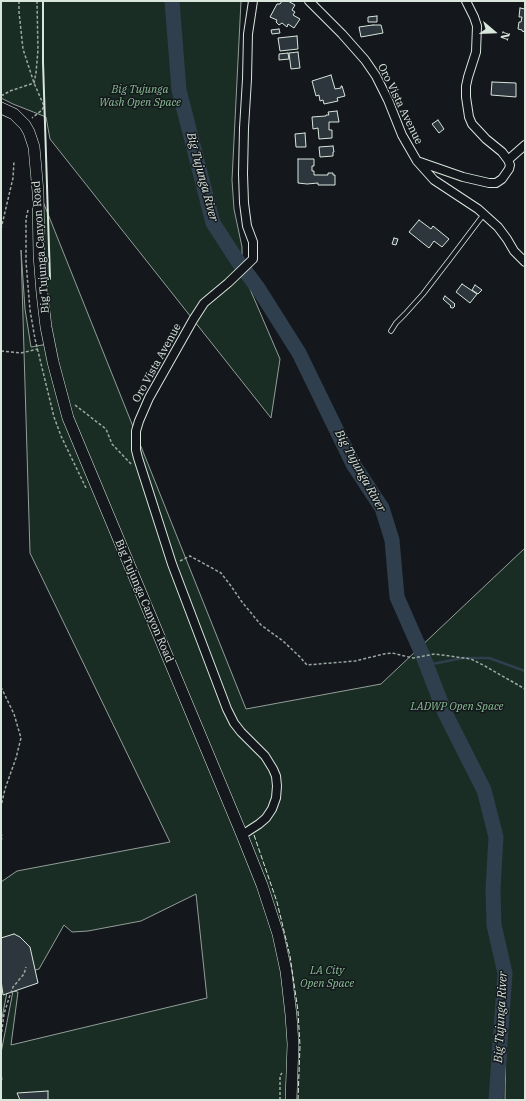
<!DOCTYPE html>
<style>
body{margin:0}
#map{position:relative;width:526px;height:1101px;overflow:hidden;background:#14181c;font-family:"IBM Plex Serif",serif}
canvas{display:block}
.frame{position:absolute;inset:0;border:2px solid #d8e6dc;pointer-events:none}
.north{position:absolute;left:474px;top:12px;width:40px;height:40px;-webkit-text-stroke:3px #14181c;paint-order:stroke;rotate:109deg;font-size:11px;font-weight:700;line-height:16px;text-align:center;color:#d8e6dc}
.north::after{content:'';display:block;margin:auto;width:14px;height:18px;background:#d8e6dc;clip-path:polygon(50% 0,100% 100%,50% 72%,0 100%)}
</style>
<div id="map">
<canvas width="526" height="1101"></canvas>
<div class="frame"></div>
<div class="north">N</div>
</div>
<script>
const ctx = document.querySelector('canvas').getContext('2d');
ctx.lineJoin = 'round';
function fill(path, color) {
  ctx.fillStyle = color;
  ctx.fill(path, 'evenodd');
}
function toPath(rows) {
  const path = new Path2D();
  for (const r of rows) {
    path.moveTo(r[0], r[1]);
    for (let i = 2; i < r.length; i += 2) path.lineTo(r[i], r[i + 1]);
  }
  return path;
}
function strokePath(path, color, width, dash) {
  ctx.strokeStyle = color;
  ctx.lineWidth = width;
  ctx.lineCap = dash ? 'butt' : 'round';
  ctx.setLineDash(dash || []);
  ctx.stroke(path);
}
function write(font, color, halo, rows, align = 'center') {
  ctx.font = font + ' "IBM Plex Serif",serif';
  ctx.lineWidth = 3;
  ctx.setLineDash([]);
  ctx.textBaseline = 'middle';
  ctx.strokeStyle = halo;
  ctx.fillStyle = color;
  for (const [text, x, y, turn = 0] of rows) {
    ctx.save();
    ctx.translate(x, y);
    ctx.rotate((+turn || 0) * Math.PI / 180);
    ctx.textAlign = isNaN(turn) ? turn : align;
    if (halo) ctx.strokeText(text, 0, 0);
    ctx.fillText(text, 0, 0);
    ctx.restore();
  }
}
const green = toPath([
 [1,1,241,1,232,180,234,209,242,247,242,255,240,262,235,268,244,275,280,359,271,418,50,139,46,117,13,104,1,98,1,1],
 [36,184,246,709,381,684,525,548,525,1100,505,1100,507,968,503,966,500,1100,1,1100,1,1081,2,1080,1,1072,1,1053,13,991,18,992,11,1045,207,998,196,894,141,921,88,931,72,932,64,925,39,969,10,977,1,1023,1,882,17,871,170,842,30,553,21,250,25,309,31,347,48,344,36,184]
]);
fill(green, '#1a2d24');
strokePath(green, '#939e99', 1);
strokePath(toPath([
 [427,665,463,658,489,658,525,671]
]), '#2f3f4d', 2.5);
strokePath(toPath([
 [172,1,179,90,213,223,237,260,258,288,299,353,353,464,382,508,392,540,397,597,423,656,445,713,484,790,496,837,493,889,494,925,505,973,496,1100]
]), '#2f3f4d', 15);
const building = toPath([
 [282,1,288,1,295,5,292,10,295,12,293,15,300,19,294,28,288,24,287,27,282,23,279,25,276,22,277,20,270,17,277,4,280,4,282,1],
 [520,8,525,9,525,32,522,31,522,30,518,29,519,22,521,22,522,17,519,17,520,8],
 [377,16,377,22,368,22,368,17,377,16],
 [373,25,381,25,383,33,361,37,359,27,373,25],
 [279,29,280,33,272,34,271,30,279,29],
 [297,36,298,49,280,51,278,38,297,36],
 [298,52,300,68,291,69,289,53,298,52],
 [288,53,289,59,279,60,279,54,288,53],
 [331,75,335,89,341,88,341,86,342,86,345,96,337,98,338,101,324,104,323,100,320,101,319,95,316,96,312,81,331,75],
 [492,82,516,83,516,97,491,95,492,82],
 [337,111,339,122,329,122,329,130,332,130,332,138,319,139,318,128,313,129,312,117,326,116,326,115,329,115,328,112,337,111],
 [438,120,444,129,439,133,432,124,438,120],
 [305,133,306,147,296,147,295,134,305,133],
 [333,146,334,152,333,152,333,156,320,157,319,147,333,146],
 [298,159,314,159,314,166,312,166,312,171,314,171,314,175,328,175,328,173,333,173,333,175,335,175,335,185,318,185,318,183,307,184,298,183,298,159],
 [419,220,431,229,433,226,449,239,442,247,434,241,429,248,409,232,419,220],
 [394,238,398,239,396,245,392,244,394,238],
 [462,284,477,294,470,303,456,292,462,284],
 [475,285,482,290,478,294,472,290,475,285],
 [445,296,455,304,454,305,455,306,453,308,452,308,450,307,451,306,444,300,443,299,445,296],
 [14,934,20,937,30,947,38,983,3,995,1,980,1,938,14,934],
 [48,1091,48,1100,20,1100,17,1093,48,1091]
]);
fill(building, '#2c363c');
strokePath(building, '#d8e6dc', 1);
const lane = toPath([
 [391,331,396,323,405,314,423,294,450,259,484,214]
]);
const street = toPath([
 [309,1,342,34,365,60,376,76,388,100,402,135,417,161,434,180,478,209,498,227,507,239,514,251,525,262],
 [508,160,525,145],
 [417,161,463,177,489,183,496,183,502,179,509,169,510,165,508,160,502,152,486,139,472,124,469,117,466,97,466,86,468,77,476,52,477,26,474,17,466,1],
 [242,835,259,824,266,818,272,809,276,798,277,786,276,776,273,769,265,756,241,732,234,723,227,709,172,564,138,458,136,450,136,431,139,421,149,398,193,320,204,303,228,283,253,259,253,242,247,226,244,203,243,174,244,128,247,79,248,34,253,1]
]);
const secondary = toPath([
 [1,108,14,114,25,125,29,132,34,147,38,192,39,255,42,293,46,327,53,362,68,418,242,835,262,885,278,934,286,971,291,1015,293,1044,291,1100]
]);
strokePath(lane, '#d8e6dc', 5.5);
strokePath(street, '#d8e6dc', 10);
strokePath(secondary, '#d8e6dc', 12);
strokePath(toPath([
 [19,1,19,12,23,49,34,83,44,106,42,110,32,118],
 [1,95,3,95,10,91,34,83,36,73,38,50,37,1],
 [28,210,26,219,26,262,30,310,35,339,54,417,61,436,86,488],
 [1,229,13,178,14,161],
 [1,351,21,353,38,349],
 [75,405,106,429,112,444,132,465],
 [180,561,190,556,221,573,231,586,242,602,261,625,283,641,300,657,307,665,355,661,384,654,392,653,413,658,435,654,471,659,485,666,525,689],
 [1,687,14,714,21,738,16,758,5,789,1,806],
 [1,833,2,837,1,841],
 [1,1037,4,1014,10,995,13,987,24,974,26,967],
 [280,1100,280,1076,282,1073]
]), '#9da8a2', 1.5, [3, 2]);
strokePath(lane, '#14181c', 4);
strokePath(street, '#14181c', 8);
strokePath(secondary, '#14181c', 11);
strokePath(toPath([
 [254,835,277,902,290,956,298,1011,300,1046,298,1100]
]), '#d8e6dc', 1, [5, 2]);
strokePath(toPath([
 [43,1,43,62,50,279]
]), '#d8e6dc', 2);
write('italic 11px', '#8ac095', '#14181c', [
 ["Big Tujunga",140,90],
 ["Wash Open Space",140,103],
 ["LADWP Open Space",457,707],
 ["LA City",327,971],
 ["Open Space",327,984]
]);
write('11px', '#d8e6dc', '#14181c', [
 ["Oro Vista Avenue",400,104,64],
 ["Big Tujunga Canyon Road",41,247,-94],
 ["Oro Vista Avenue",157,363,-61],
 ["Big Tujunga Canyon Road",144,601,67]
]);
write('italic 12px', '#d8e6dc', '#14181c', [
 ["Big Tujunga River",202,177,75],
 ["Big Tujunga River",360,471,61],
 ["Big Tujunga River",501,1017,-87]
]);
</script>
